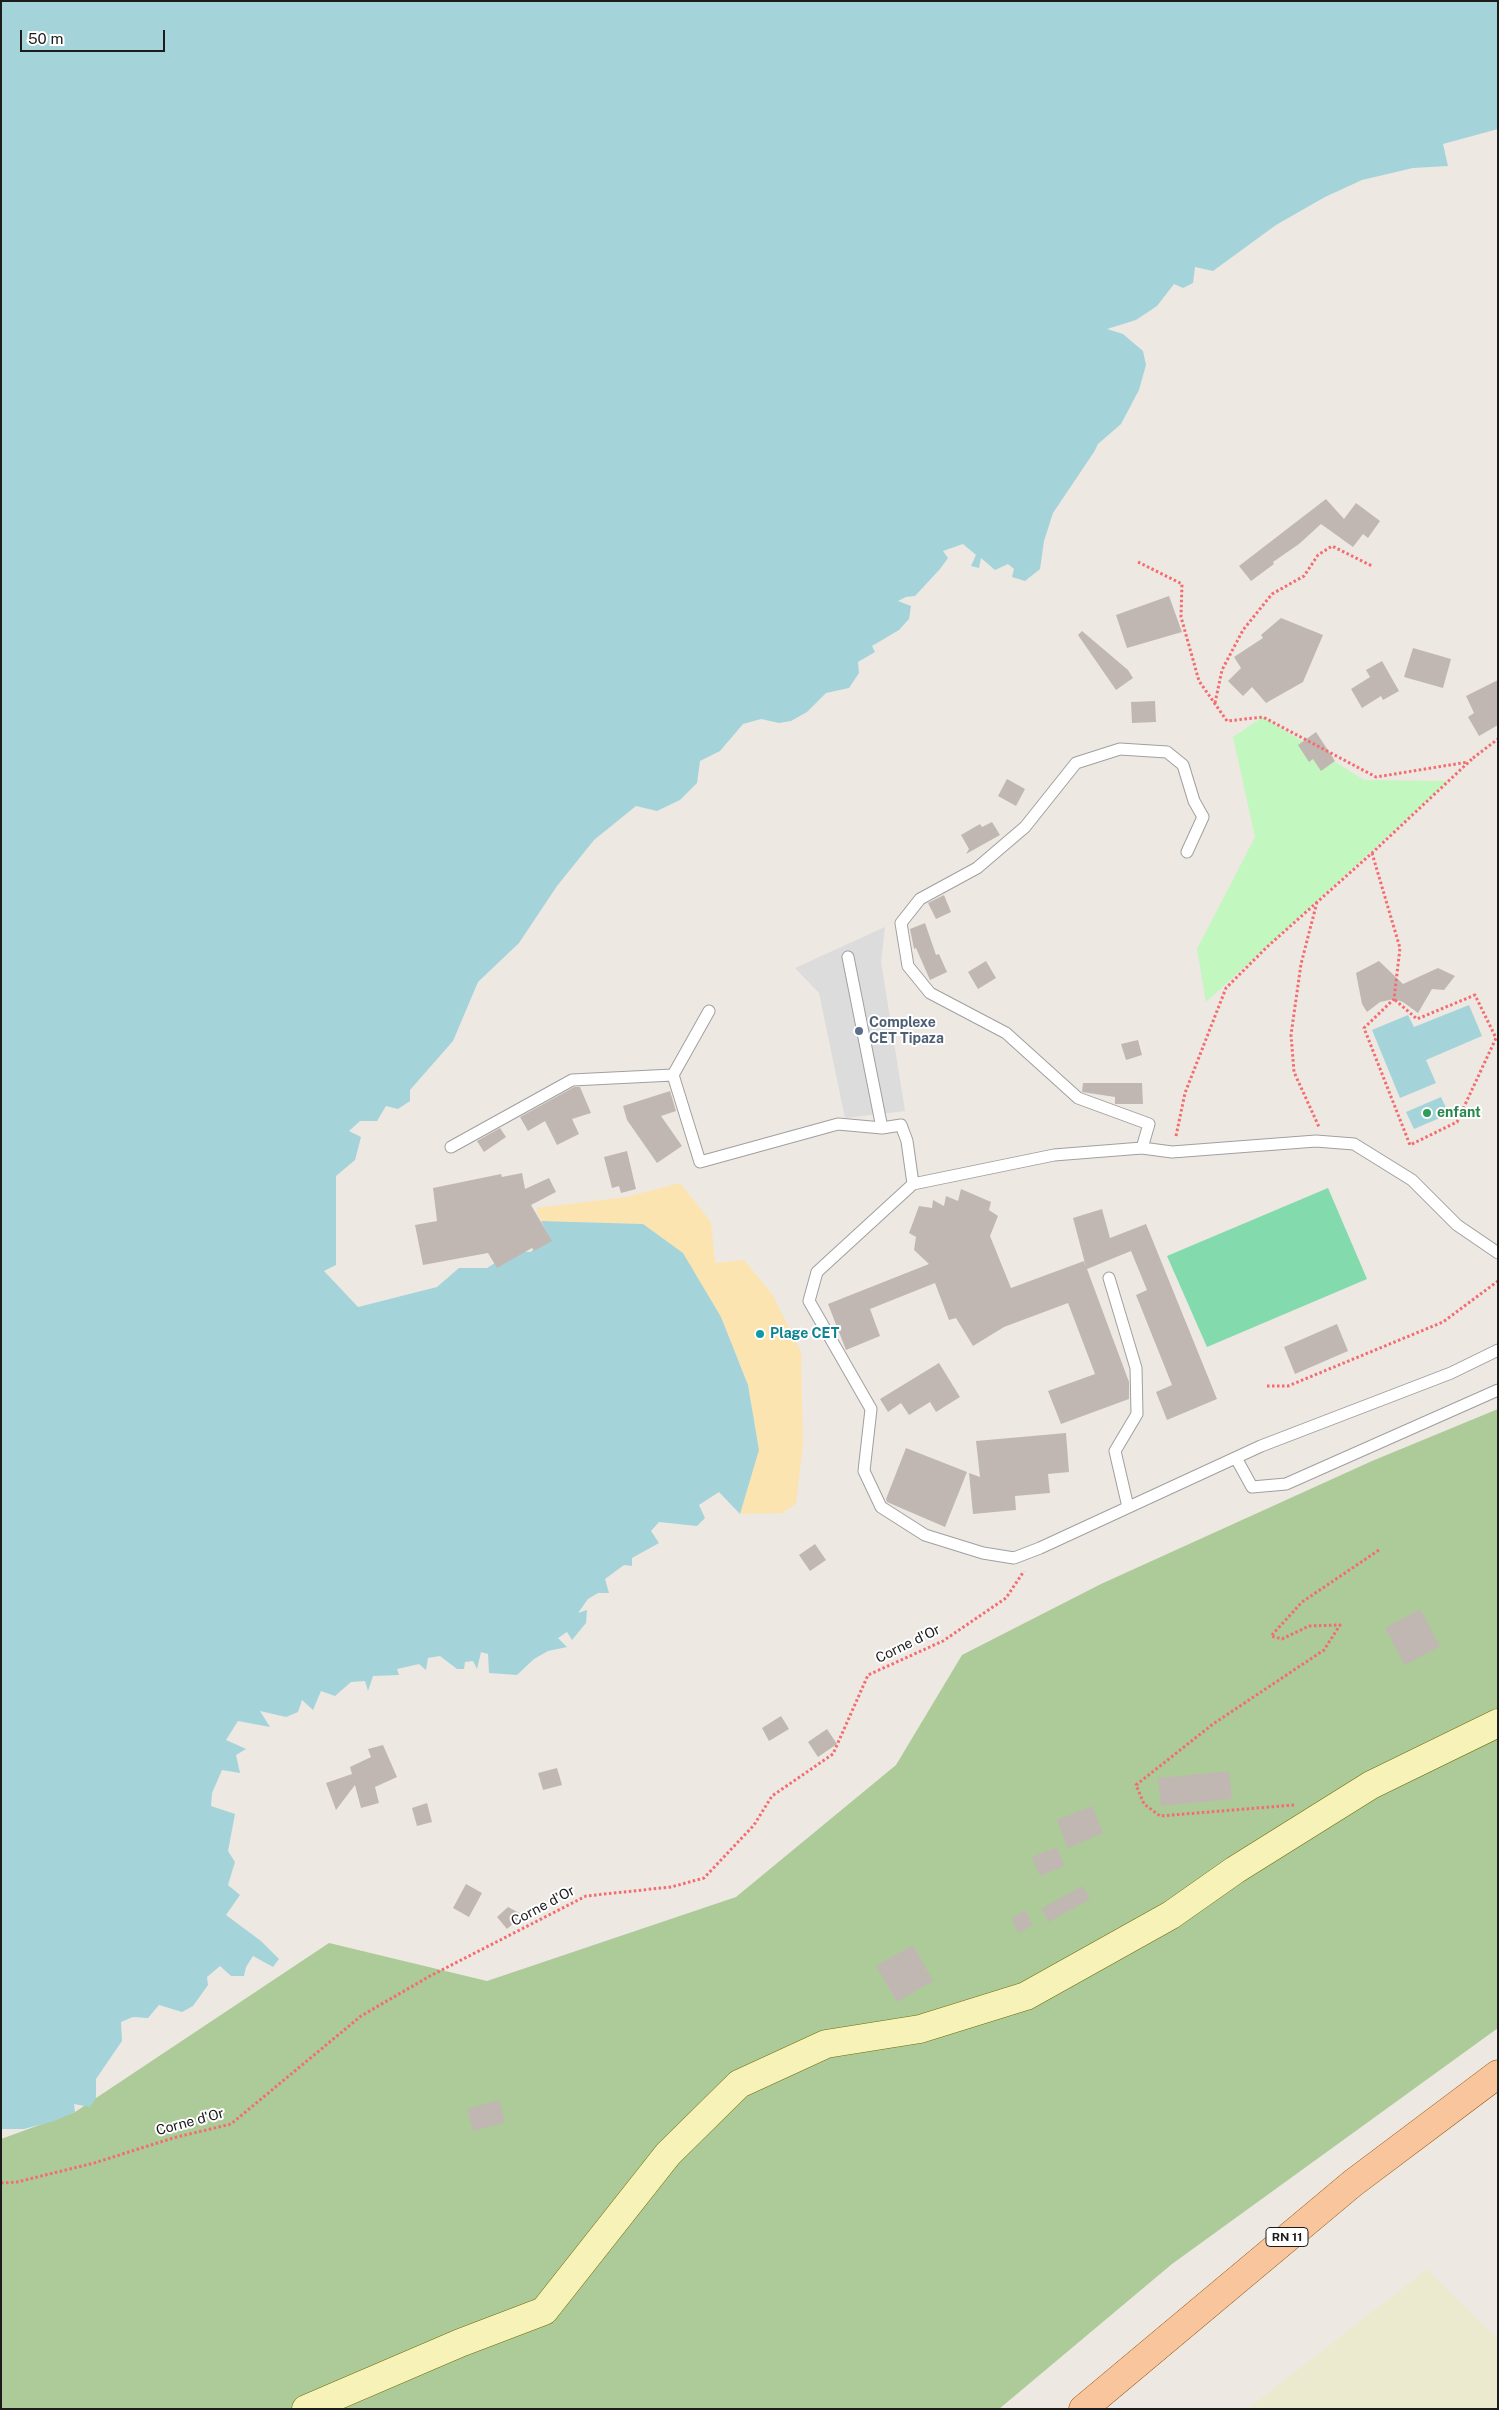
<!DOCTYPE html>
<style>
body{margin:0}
#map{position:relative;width:1499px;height:2410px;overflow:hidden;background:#ede8e2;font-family:"Public Sans",sans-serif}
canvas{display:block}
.frame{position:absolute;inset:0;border:2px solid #1c1c1c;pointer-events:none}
.scale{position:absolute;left:20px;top:30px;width:145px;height:22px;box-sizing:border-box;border:2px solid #1c1c1c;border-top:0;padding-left:6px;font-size:15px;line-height:18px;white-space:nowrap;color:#1c1c1c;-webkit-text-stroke:4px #fff;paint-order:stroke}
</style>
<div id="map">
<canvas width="1499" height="2410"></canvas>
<div class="frame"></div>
<div class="scale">50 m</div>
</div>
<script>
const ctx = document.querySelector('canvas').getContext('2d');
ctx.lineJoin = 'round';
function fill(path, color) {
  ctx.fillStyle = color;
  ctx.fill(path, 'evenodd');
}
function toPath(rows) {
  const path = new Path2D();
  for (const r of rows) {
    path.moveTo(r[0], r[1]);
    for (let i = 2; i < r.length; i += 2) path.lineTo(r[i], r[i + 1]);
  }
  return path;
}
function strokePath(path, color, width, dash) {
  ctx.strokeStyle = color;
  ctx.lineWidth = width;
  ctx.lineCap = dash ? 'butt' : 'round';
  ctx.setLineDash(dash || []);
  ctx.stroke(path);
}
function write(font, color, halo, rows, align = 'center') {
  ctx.font = font + ' "Public Sans",sans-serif';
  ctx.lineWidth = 4;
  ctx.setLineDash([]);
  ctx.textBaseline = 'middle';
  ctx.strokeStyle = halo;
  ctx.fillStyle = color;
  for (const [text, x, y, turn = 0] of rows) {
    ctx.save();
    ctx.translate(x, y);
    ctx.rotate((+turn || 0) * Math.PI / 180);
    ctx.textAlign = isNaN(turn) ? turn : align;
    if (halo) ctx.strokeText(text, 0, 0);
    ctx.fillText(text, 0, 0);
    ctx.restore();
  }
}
fill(toPath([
 [1427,2269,1498,2339,1498,2409,1247,2409]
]), '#eceace');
fill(toPath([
 [1498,1409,1498,2028,1172,2264,999,2409,1,2409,1,2139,75,2112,329,1943,487,1981,736,1897,896,1765,962,1655,1101,1584,1372,1461]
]), '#adcb98');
fill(toPath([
 [680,1183,711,1222,715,1263,744,1260,772,1294,801,1352,803,1444,796,1504,782,1513,740,1514,759,1450,748,1385,721,1317,643,1224,541,1221,536,1208,626,1197]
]), '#fce4b1');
fill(toPath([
 [1263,717,1364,780,1448,781,1206,1002,1197,949,1255,837,1233,737]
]), '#c2f7bf');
fill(toPath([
 [1328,1188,1367,1279,1207,1347,1167,1256]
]), '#82daad');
fill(toPath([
 [885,927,881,962,905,1111,845,1118,819,993,795,968]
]), '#dcdcdc');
fill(toPath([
 [1,1,1498,1,1498,129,1443,144,1448,166,1413,168,1362,180,1325,197,1276,225,1213,271,1195,267,1193,283,1183,288,1174,284,1157,306,1136,320,1107,329,1123,334,1143,351,1146,365,1139,390,1121,424,1098,444,1094,452,1053,513,1044,541,1040,569,1025,581,1012,577,1014,569,1008,564,995,570,981,558,979,568,971,566,976,555,963,544,943,551,948,558,940,569,915,596,906,597,898,601,911,606,909,619,899,630,872,646,875,652,858,662,859,673,849,688,826,693,807,712,791,721,779,723,761,719,743,724,720,751,700,761,697,783,680,800,657,811,636,806,594,840,557,886,519,943,478,982,453,1041,410,1090,410,1101,398,1109,386,1106,377,1121,360,1121,349,1131,361,1137,355,1160,336,1176,336,1265,324,1271,358,1307,437,1287,459,1268,487,1268,514,1251,530,1252,550,1239,541,1221,643,1224,683,1253,721,1317,748,1385,759,1450,740,1514,719,1492,699,1505,705,1518,697,1526,659,1522,651,1531,659,1543,632,1558,632,1566,624,1565,605,1579,609,1593,598,1593,588,1599,578,1613,587,1610,586,1623,572,1640,567,1632,558,1638,567,1647,548,1651,534,1659,517,1675,489,1673,488,1654,481,1652,477,1669,473,1661,465,1662,464,1669,457,1669,440,1656,428,1658,426,1670,419,1664,397,1669,399,1675,373,1676,368,1691,365,1681,351,1682,335,1696,321,1691,313,1710,302,1700,298,1712,286,1717,260,1711,270,1727,238,1721,226,1740,246,1749,236,1755,240,1773,222,1770,212,1793,211,1806,235,1814,228,1851,235,1862,228,1885,240,1895,226,1915,261,1941,279,1959,273,1967,253,1956,246,1967,244,1976,231,1976,220,1966,207,1977,208,1985,193,2006,182,2012,159,2005,148,2018,133,2017,121,2022,122,2041,96,2079,96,2098,90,2107,74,2104,75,2112,54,2121,24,2129,1,2129],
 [1469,1005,1482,1036,1426,1060,1436,1083,1400,1098,1372,1030,1408,1015,1414,1027],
 [1441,1097,1449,1114,1414,1129,1406,1112]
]), '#a4d4da');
fill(toPath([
 [1326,499,1344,519,1356,503,1380,521,1368,538,1363,534,1353,547,1321,524,1299,544,1273,562,1274,564,1251,581,1239,566],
 [1169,596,1182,632,1127,648,1116,615],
 [1281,618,1323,635,1303,682,1266,703,1252,687,1243,696,1228,681,1241,668,1234,657,1263,638,1261,635],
 [1082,631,1128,670,1133,678,1116,690,1078,635],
 [1413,648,1451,659,1443,688,1404,677],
 [1382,661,1399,691,1383,700,1381,696,1362,708,1351,689,1370,677,1366,670],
 [1498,680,1498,725,1479,736,1468,717,1474,713,1466,696],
 [1155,701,1156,722,1132,723,1131,702],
 [1316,732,1335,761,1321,771,1313,759,1309,762,1298,745],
 [1007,779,1025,789,1016,806,998,796],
 [992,822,1000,835,966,854,969,849,961,835,980,824,982,827],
 [944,895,951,912,936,919,928,903],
 [925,923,936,955,939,954,947,972,930,980,916,948,914,949,910,929],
 [986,961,996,978,978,989,968,972],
 [1379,961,1403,984,1438,968,1455,976,1444,990,1432,989,1418,1013,1403,1002,1394,999,1380,1002,1367,1012,1362,1004,1356,973],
 [1138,1040,1142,1055,1126,1060,1121,1044],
 [1083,1083,1142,1083,1143,1104,1115,1104,1115,1097,1082,1092],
 [574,1087,580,1087,591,1113,572,1119,579,1134,557,1145,545,1121,528,1131,520,1117],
 [670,1091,676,1111,661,1116,682,1146,657,1163,627,1120,623,1106],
 [500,1128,506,1137,484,1152,477,1141],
 [627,1151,636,1189,621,1193,619,1186,612,1188,604,1157],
 [522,1173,525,1189,549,1178,556,1192,531,1205,552,1241,534,1251,532,1248,497,1268,488,1253,423,1265,415,1225,437,1221,433,1188,501,1174,502,1177],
 [961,1189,991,1202,989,1210,998,1216,990,1236,1011,1288,1084,1261,1086,1267,1073,1218,1102,1209,1110,1238,1146,1224,1217,1399,1167,1420,1156,1392,1172,1385,1136,1295,1147,1290,1131,1251,1087,1269,1129,1382,1129,1399,1061,1424,1048,1391,1095,1374,1068,1303,1004,1327,973,1346,956,1318,949,1320,935,1283,870,1309,880,1336,846,1350,828,1304,929,1264,914,1250,916,1237,909,1233,919,1206,932,1208,933,1200,944,1206,946,1196,958,1201],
 [1337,1324,1348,1351,1295,1374,1284,1347],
 [939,1363,960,1397,936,1412,930,1402,909,1415,901,1403,888,1412,880,1399],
 [1066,1433,1069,1472,1048,1474,1050,1493,1015,1496,1016,1510,973,1514,969,1473,980,1477,976,1441],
 [906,1448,967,1472,945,1527,887,1502,886,1499],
 [815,1544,826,1560,810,1571,799,1555],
 [1420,1609,1440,1646,1405,1665,1385,1628],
 [781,1716,789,1729,769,1741,762,1728],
 [827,1729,837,1744,818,1757,808,1742],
 [383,1745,397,1777,375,1787,379,1803,361,1808,355,1785,336,1810,326,1783,352,1774,350,1767,371,1757,368,1749],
 [557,1768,562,1785,543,1790,538,1773],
 [1229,1771,1232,1799,1161,1806,1158,1778],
 [427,1803,432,1822,417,1826,412,1808],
 [1092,1806,1103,1833,1068,1848,1057,1820],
 [1057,1847,1064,1866,1040,1876,1032,1857],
 [466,1884,482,1893,469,1917,453,1908],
 [1082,1886,1090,1899,1049,1922,1041,1909],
 [508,1907,523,1915,507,1929,497,1917],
 [1025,1910,1033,1925,1019,1933,1011,1919],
 [913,1945,933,1981,897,2002,876,1966],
 [499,2100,505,2122,473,2131,467,2109]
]), '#c1b7b2');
const lane = toPath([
 [848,957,882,1128,901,1125,907,1141,913,1184,817,1272,809,1301,871,1409,864,1471,881,1507,925,1535,983,1553,1014,1558,1040,1548,1261,1446,1451,1373,1498,1350],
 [709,1011,673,1075,700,1162,838,1124,882,1128],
 [451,1147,572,1080,673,1075],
 [1142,1148,1172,1152,1316,1141,1354,1144,1412,1180,1457,1225,1498,1253],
 [913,1184,1054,1155,1142,1148,1149,1124,1078,1098,1006,1033,930,993,908,966,901,923,920,899,977,868,1025,827,1076,763,1120,749,1167,752,1183,765,1194,801,1203,817,1187,852],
 [1109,1278,1136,1368,1137,1414,1115,1451,1128,1507],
 [1236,1458,1252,1487,1286,1484,1498,1390]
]);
const secondary = toPath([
 [306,2409,460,2343,544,2311,668,2154,739,2084,826,2044,920,2029,1026,1996,1171,1915,1235,1870,1371,1785,1498,1723]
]);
const primary = toPath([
 [1083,2409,1353,2183,1498,2074]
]);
strokePath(lane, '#a0a0a0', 13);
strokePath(secondary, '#6e6c08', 29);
strokePath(primary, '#8f5005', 29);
strokePath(toPath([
 [1138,562,1182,584,1181,617,1199,681,1227,721,1263,717,1376,777,1468,762],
 [1215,703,1222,670,1243,630,1272,594,1304,576,1318,555,1332,546,1372,566],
 [1473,758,1498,739],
 [1372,853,1400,948,1394,999,1364,1028,1410,1145,1457,1122,1496,1038,1475,995,1417,1019,1394,999],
 [1317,902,1301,964,1291,1035,1294,1072,1319,1127],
 [1176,1136,1185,1093,1226,988,1267,947,1372,853,1473,758],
 [1267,1386,1288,1386,1443,1322,1498,1281],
 [1294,1805,1160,1816,1144,1804,1136,1785,1213,1724,1324,1650,1340,1625,1309,1626,1282,1639,1271,1636,1302,1602,1379,1550],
 [1,2183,17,2182,94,2163,173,2138,231,2124,361,2016,430,1976,586,1896,671,1887,704,1878,754,1825,772,1796,833,1754,868,1675,943,1641,1006,1598,1024,1571]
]), '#f46c6f', 3, [2.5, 2.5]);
strokePath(lane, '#fff', 11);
strokePath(secondary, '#f7f2b7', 28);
strokePath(primary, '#f8c59c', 28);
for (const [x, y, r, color] of [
 [859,1031,5,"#5c6f8a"],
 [1427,1113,5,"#2e9e5b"],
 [760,1334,5,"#0f9aa8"]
]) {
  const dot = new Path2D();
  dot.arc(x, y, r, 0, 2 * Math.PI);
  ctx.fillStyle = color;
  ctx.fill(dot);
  strokePath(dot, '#fff', 2);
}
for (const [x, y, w] of [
 [1287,2237,42]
]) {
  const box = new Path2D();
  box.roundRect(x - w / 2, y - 9.5, w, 19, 4);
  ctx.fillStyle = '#fff';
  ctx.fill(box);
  strokePath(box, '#1c1c1c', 1);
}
write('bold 12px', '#1c1c1c', null, [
 ["RN 11",1287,2237]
]);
write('bold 14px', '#4e5e75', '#fff', [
 ["Complexe",869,1023],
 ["CET Tipaza",869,1039]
], 'left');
write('bold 14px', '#27864d', '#fff', [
 ["enfant",1437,1113]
], 'left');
write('bold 14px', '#0d838f', '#fff', [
 ["Plage CET",770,1334]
], 'left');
write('14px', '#1c1c1c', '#fff', [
 ["Corne d'Or",908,1644,-26],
 ["Corne d'Or",543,1906,-28],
 ["Corne d'Or",190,2122,-15]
]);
</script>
